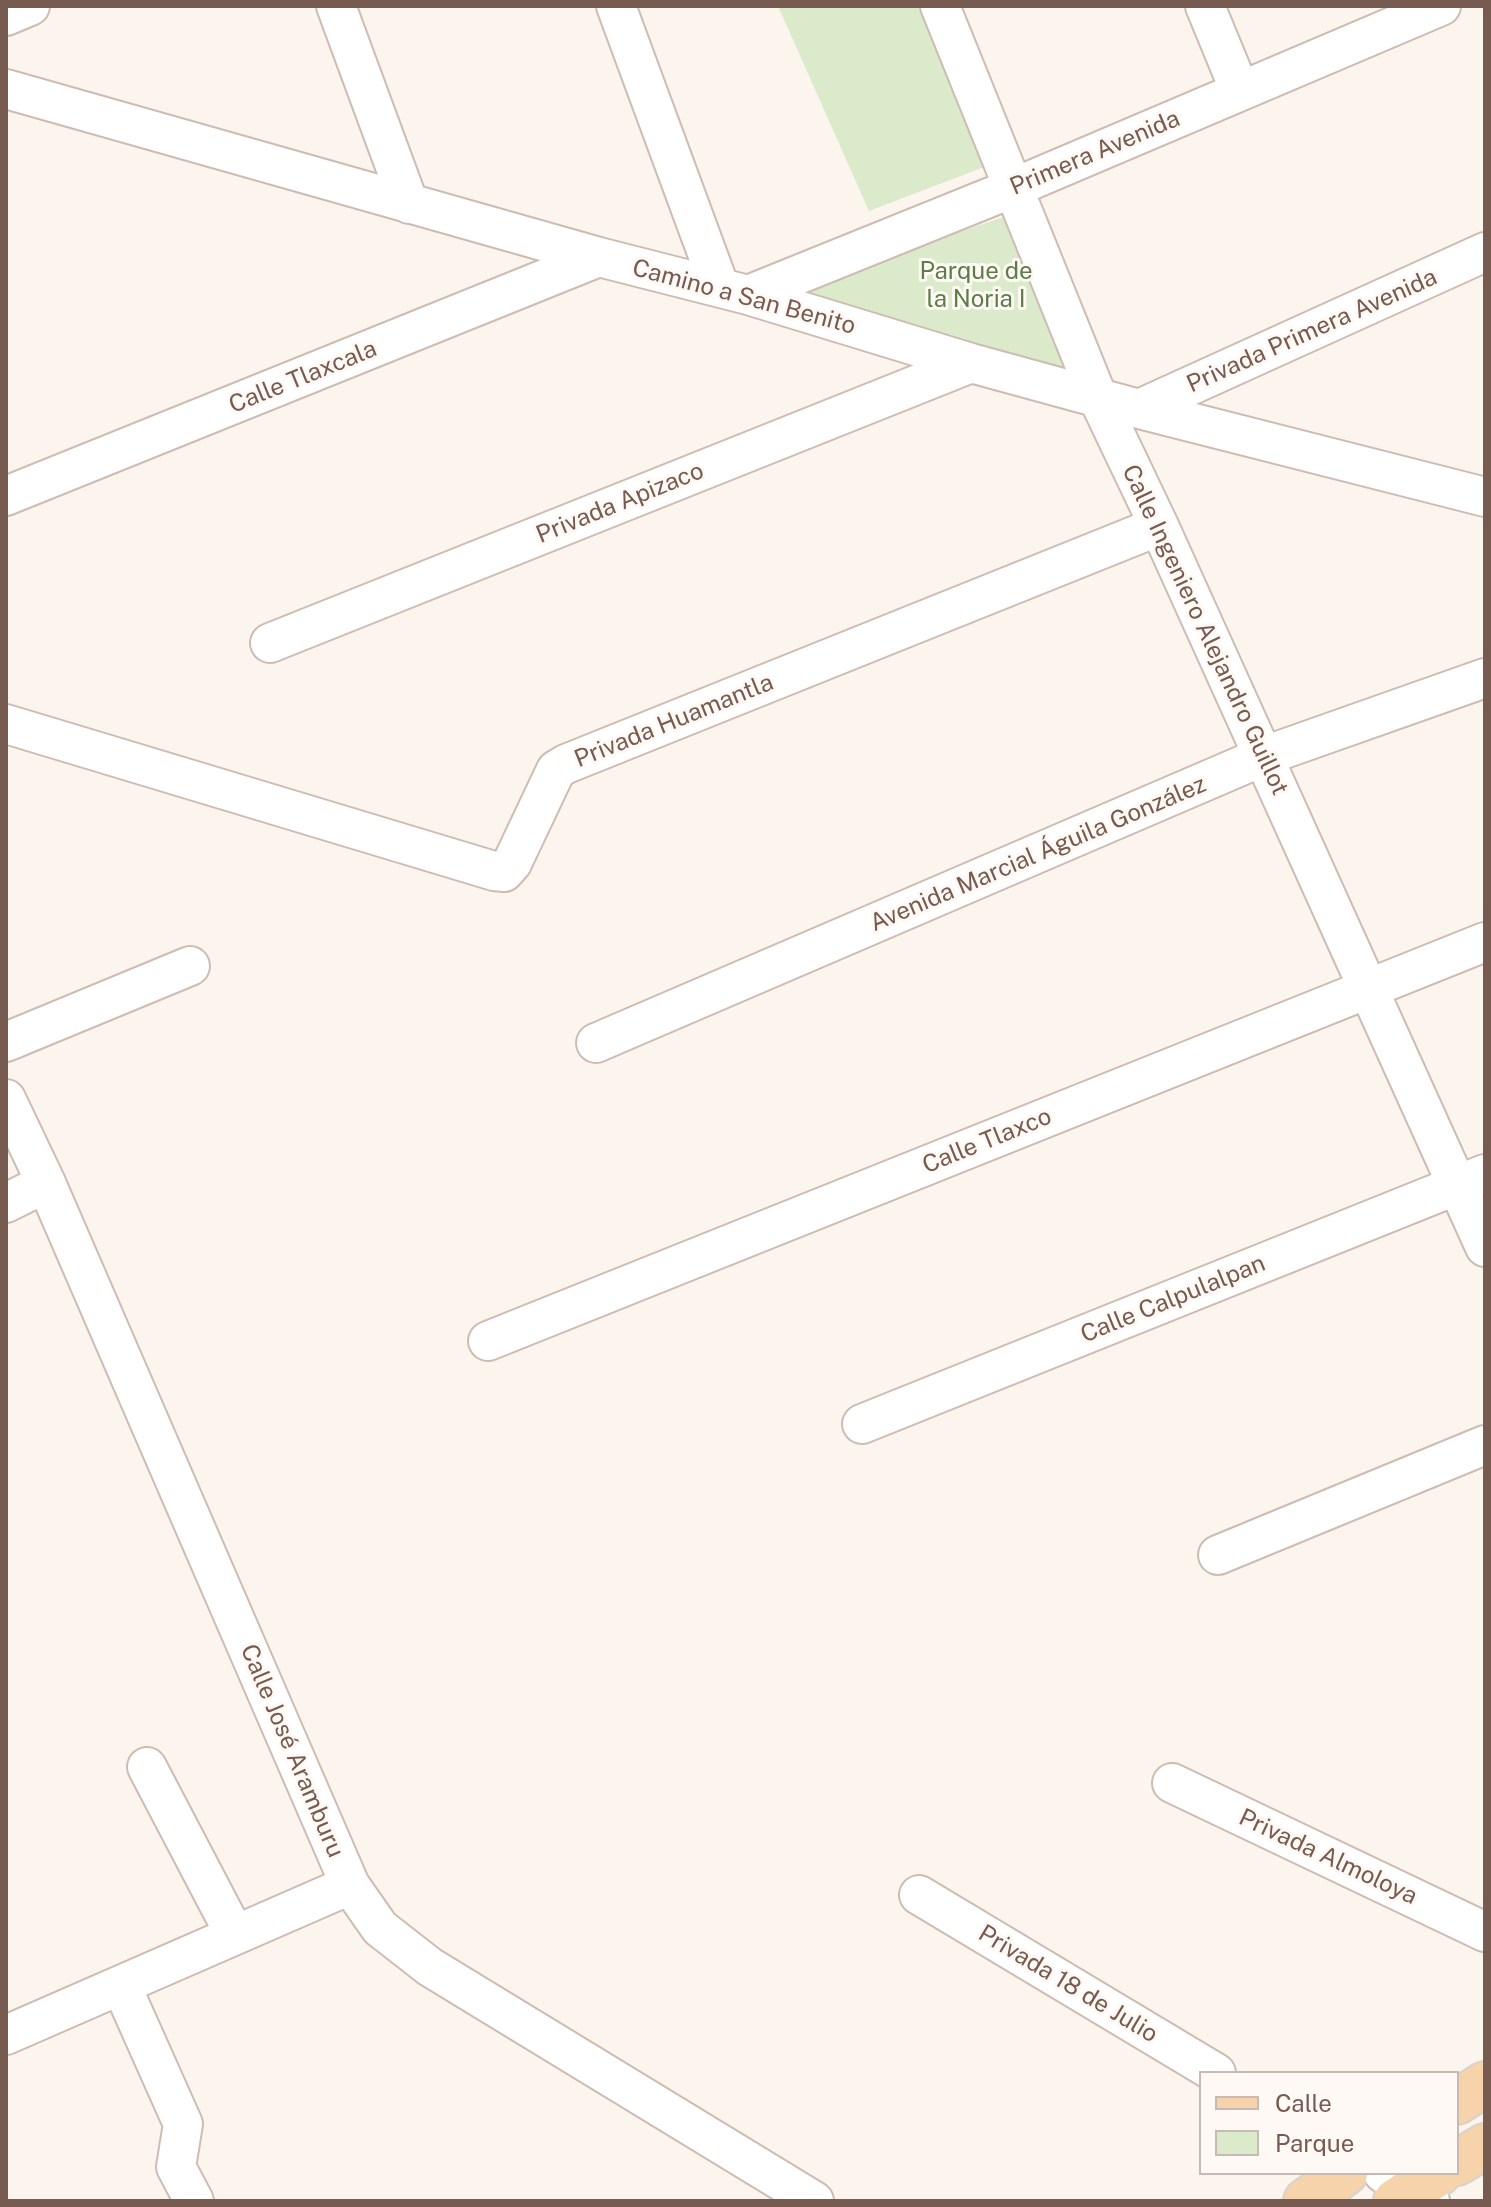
<!DOCTYPE html>
<meta charset="utf-8">
<style>
body{margin:0}
#map{position:relative;width:1491px;height:2207px;overflow:hidden;background:#fcf5ed;font-family:"Public Sans",sans-serif}
canvas{display:block}
.frame{position:absolute;inset:0;border:8px solid #775a50;pointer-events:none}
.legend{position:absolute;left:1199px;top:2071px;width:260px;height:104px;box-sizing:border-box;background:#fef9f4;border:2px solid #c8b9b2;margin:0;padding:10px 14px;list-style:none;font-size:24px;color:#775a50}
.legend li{display:flex;align-items:center;gap:16px;height:40px}
.legend b{width:40px;border:2px solid #c8b9b2}
</style>
<div id="map">
<canvas width="1491" height="2207"></canvas>
<div class="frame"></div>
<ul class="legend">
<li><b style="height:10px;background:#f6d3aa"></b>Calle</li>
<li><b style="height:22px;background:#daeacb"></b>Parque</li>
</ul>
</div>
<script>
const ctx = document.querySelector('canvas').getContext('2d');
ctx.lineJoin = 'round';
function fill(path, color) {
  ctx.fillStyle = color;
  ctx.fill(path, 'evenodd');
}
function toPath(rows) {
  const path = new Path2D();
  for (const r of rows) {
    path.moveTo(r[0], r[1]);
    for (let i = 2; i < r.length; i += 2) path.lineTo(r[i], r[i + 1]);
  }
  return path;
}
function strokePath(path, color, width, dash) {
  ctx.strokeStyle = color;
  ctx.lineWidth = width;
  ctx.lineCap = dash ? 'butt' : 'round';
  ctx.setLineDash(dash || []);
  ctx.stroke(path);
}
function write(font, color, halo, rows, align = 'center') {
  ctx.font = font + ' "Public Sans",sans-serif';
  ctx.lineWidth = 6;
  ctx.setLineDash([]);
  ctx.textBaseline = 'middle';
  ctx.strokeStyle = halo;
  ctx.fillStyle = color;
  for (const [text, x, y, turn = 0] of rows) {
    ctx.save();
    ctx.translate(x, y);
    ctx.rotate((+turn || 0) * Math.PI / 180);
    ctx.textAlign = isNaN(turn) ? turn : align;
    if (halo) ctx.strokeText(text, 0, 0);
    ctx.fillText(text, 0, 0);
    ctx.restore();
  }
}
fill(toPath([
 [778,6,925,6,992,164,869,211],
 [1007,216,1076,373,785,289]
]), '#daeacb');
const minor = toPath([
 [336,6,409,204],
 [616,6,720,288],
 [940,6,1098,398,1159,526,1485,1247],
 [1205,6,1240,91],
 [6,16,30,6],
 [6,89,599,257,748,295,971,363,1139,409,1485,497],
 [748,295,1013,188,1441,6],
 [1139,409,1485,252],
 [6,496,599,257],
 [270,643,971,363],
 [6,724,494,871,504,872,512,863,556,770,566,764,1159,526],
 [6,1042,190,966],
 [596,1043,1264,756,1485,678],
 [6,1099,46,1183,350,1885,380,1928,430,1967,814,2201],
 [6,1203,46,1183],
 [488,1341,1485,942],
 [862,1424,1485,1174],
 [1218,1555,1485,1445],
 [147,1767,235,1935],
 [1172,1783,1485,1932],
 [919,1895,1216,2073],
 [121,1985,183,2124,176,2167,194,2201],
 [6,2035,350,1885],
 [1383,2173,1430,2201]
]);
const major = toPath([
 [1457,2102,1485,2084],
 [1457,2163,1485,2146],
 [1306,2201,1345,2173],
 [1396,2201,1439,2173]
]);
strokePath(minor, '#cebcb2', 42);
strokePath(major, '#d9d1ce', 48);
strokePath(minor, '#fff', 38);
strokePath(major, '#f6d3aa', 44);
write('24px', '#775a50', '#fef9f4', [
 ["Primera Avenida",1095,153,-23],
 ["Camino a San Benito",744,297,15],
 ["Privada Primera Avenida",1312,331,-24],
 ["Calle Tlaxcala",303,377,-22],
 ["Privada Apizaco",620,503,-22],
 ["Calle Ingeniero Alejandro Guillot",1205,630,65],
 ["Privada Huamantla",674,721,-22],
 ["Avenida Marcial Águila González",1038,854,-23],
 ["Calle Tlaxco",987,1141,-22],
 ["Calle Calpulalpan",1173,1299,-22],
 ["Calle José Aramburu",292,1751,67],
 ["Privada Almoloya",1328,1857,25],
 ["Privada 18 de Julio",1068,1984,31]
]);
write('24px', '#5c7c48', '#fef9f4', [
 ["Parque de",976,272],
 ["la Noria I",976,300]
]);
</script>
